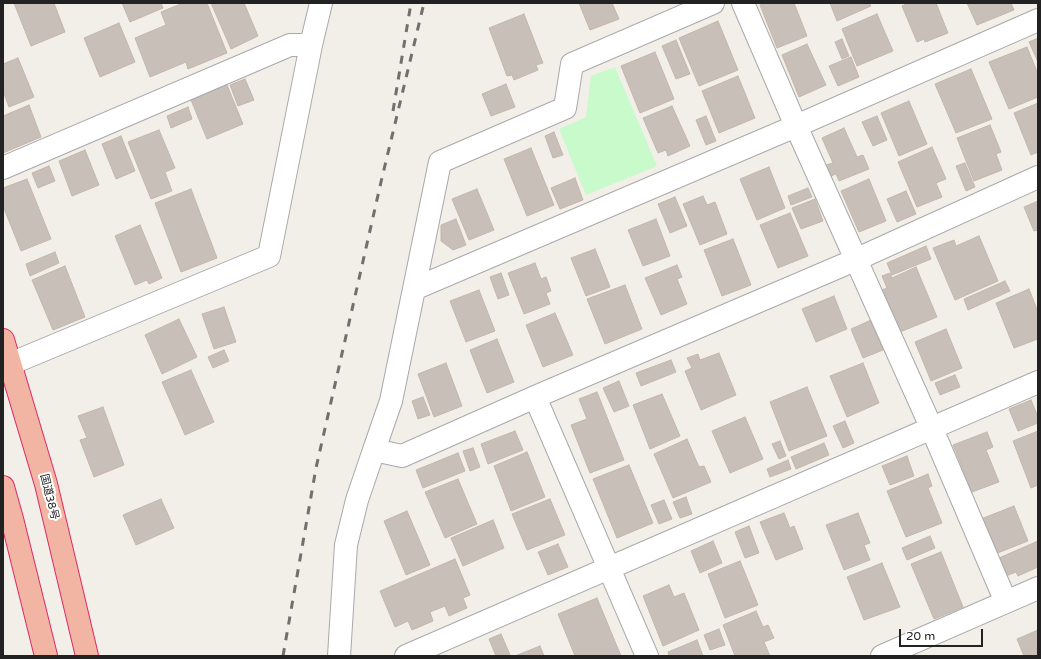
<!DOCTYPE html>
<meta charset="utf-8">
<style>
body{margin:0}
#map{position:relative;width:1041px;height:659px;overflow:hidden;background:#f2efe9;font-family:"Varela Round",sans-serif}
canvas{display:block}
.frame{position:absolute;inset:0;border:4px solid #222;pointer-events:none}
.scale{position:absolute;left:899px;top:629px;width:84px;height:18px;box-sizing:border-box;border:2px solid #222;border-top:0;padding-left:5px;font-size:12px;line-height:14px;white-space:nowrap;color:#222;-webkit-text-stroke:3px #fff;paint-order:stroke}
</style>
<div id="map">
<canvas width="1041" height="659"></canvas>
<div class="frame"></div>
<div class="scale">20 m</div>
</div>
<script>
const ctx = document.querySelector('canvas').getContext('2d');
ctx.lineJoin = 'round';
function fill(path, color) {
  ctx.fillStyle = color;
  ctx.fill(path, 'evenodd');
}
function toPath(rows) {
  const path = new Path2D();
  for (const r of rows) {
    path.moveTo(r[0], r[1]);
    for (let i = 2; i < r.length; i += 2) path.lineTo(r[i], r[i + 1]);
  }
  return path;
}
function strokePath(path, color, width, dash) {
  ctx.strokeStyle = color;
  ctx.lineWidth = width;
  ctx.lineCap = dash ? 'butt' : 'round';
  ctx.setLineDash(dash || []);
  ctx.stroke(path);
}
function write(font, color, halo, rows, align = 'center') {
  ctx.font = font + ' "Varela Round","Noto Sans JP",sans-serif';
  ctx.lineWidth = 4;
  ctx.setLineDash([]);
  ctx.textBaseline = 'middle';
  ctx.strokeStyle = halo;
  ctx.fillStyle = color;
  for (const [text, x, y, turn = 0] of rows) {
    ctx.save();
    ctx.translate(x, y);
    ctx.rotate((+turn || 0) * Math.PI / 180);
    ctx.textAlign = isNaN(turn) ? turn : align;
    if (halo) ctx.strokeText(text, 0, 0);
    ctx.fillText(text, 0, 0);
    ctx.restore();
  }
}
fill(toPath([
 [615,67,657,166,586,195,559,129,586,117,591,76]
]), '#c8facc');
const building = toPath([
 [14,3,54,3,65,32,31,46,14,3],
 [122,3,161,3,163,8,130,22,122,3],
 [183,3,207,3,227,53,188,69,186,62,150,77,135,38,166,25,161,12,183,3],
 [211,3,244,3,258,36,231,49,211,3],
 [579,3,612,3,619,19,590,30,579,3],
 [765,3,794,3,807,36,777,48,760,5,765,3],
 [830,3,869,3,871,6,837,21,830,3],
 [909,3,936,3,948,33,925,42,924,39,917,42,902,6,909,3],
 [967,3,1011,3,1014,10,977,25,967,3],
 [524,14,543,63,536,65,538,70,514,80,512,75,507,76,489,28,524,14],
 [877,14,893,51,857,66,842,29,877,14],
 [718,21,738,70,699,86,679,38,718,21],
 [119,23,135,62,100,77,84,38,119,23],
 [1038,38,1038,62,1029,42,1038,38],
 [842,39,849,56,842,59,835,42,842,39],
 [676,40,690,74,676,79,662,46,676,40],
 [807,44,826,85,799,97,782,55,807,44],
 [1027,47,1038,74,1038,97,1009,109,989,62,1027,47],
 [655,52,674,99,640,113,621,66,655,52],
 [851,57,859,77,838,86,829,66,851,57],
 [18,58,34,97,9,107,3,91,3,64,18,58],
 [971,69,992,119,956,133,935,84,971,69],
 [738,76,755,118,719,133,702,91,738,76],
 [245,79,254,100,238,106,230,85,245,79],
 [506,84,515,107,491,116,482,94,506,84],
 [227,85,243,124,207,139,191,100,227,85],
 [909,101,927,144,899,156,881,113,909,101],
 [1038,103,1038,152,1031,155,1014,113,1038,103],
 [29,105,41,137,3,153,3,116,29,105],
 [672,106,690,146,668,156,666,150,658,153,643,118,672,106],
 [188,107,192,119,171,128,167,116,188,107],
 [706,116,716,141,706,145,696,120,706,116],
 [877,116,887,140,873,146,862,122,877,116],
 [990,125,1001,152,996,154,1002,170,974,181,957,138,990,125],
 [844,128,857,157,863,155,869,169,839,181,836,174,831,176,826,165,833,163,822,138,844,128],
 [159,130,175,168,165,172,172,191,151,199,128,142,159,130],
 [554,132,563,155,553,158,545,136,554,132],
 [121,136,135,171,116,179,102,144,121,136],
 [932,147,946,179,936,183,942,197,917,207,898,162,932,147],
 [531,148,554,205,527,216,504,159,531,148],
 [85,150,99,185,72,196,59,161,85,150],
 [965,163,975,187,966,191,956,166,965,163],
 [49,166,55,181,38,188,32,173,49,166],
 [769,167,785,208,757,220,740,179,769,167],
 [575,178,583,200,560,209,551,188,575,178],
 [27,179,51,239,21,251,3,206,3,188,27,179],
 [869,179,886,221,859,232,841,191,869,179],
 [808,188,812,197,791,205,788,196,808,188],
 [191,189,217,258,181,272,155,203,191,189],
 [477,189,494,230,469,240,452,199,477,189],
 [906,191,916,214,897,222,887,199,906,191],
 [703,196,707,205,715,202,727,234,700,245,683,204,703,196],
 [675,197,687,226,670,233,658,204,675,197],
 [815,199,823,221,801,229,792,208,815,199],
 [1038,201,1038,230,1034,231,1024,207,1038,201],
 [790,213,808,256,778,268,760,225,790,213],
 [456,219,466,245,453,250,441,241,441,225,456,219],
 [656,219,670,256,643,266,628,230,656,219],
 [140,225,162,278,149,284,147,280,135,285,115,236,140,225],
 [979,236,998,281,955,300,933,248,954,240,956,246,979,236],
 [733,239,751,285,722,296,704,250,733,239],
 [926,246,931,259,892,275,887,263,926,246],
 [595,249,610,287,586,296,571,258,595,249],
 [55,252,59,263,30,276,26,264,55,252],
 [535,263,541,279,546,277,551,291,546,293,550,304,524,314,508,273,535,263],
 [677,265,682,277,677,279,687,304,661,315,645,278,677,265],
 [65,266,85,317,53,330,32,280,65,266],
 [916,267,937,317,900,332,882,290,887,288,882,276,890,273,892,278,916,267],
 [501,273,509,295,498,299,490,277,501,273],
 [1005,281,1010,291,968,310,964,299,1005,281],
 [625,285,642,329,605,344,587,299,625,285],
 [1029,289,1038,312,1038,339,1014,348,996,303,1029,289],
 [479,290,495,331,466,342,450,301,479,290],
 [834,296,847,329,816,342,802,309,834,296],
 [224,307,236,342,214,349,202,314,224,307],
 [555,313,573,355,543,367,526,325,555,313],
 [179,319,197,357,162,374,145,335,179,319],
 [871,320,883,350,863,358,851,329,871,320],
 [946,329,962,368,931,381,915,342,946,329],
 [497,339,514,382,487,393,470,350,497,339],
 [224,350,229,361,213,368,208,357,224,350],
 [719,353,736,395,701,410,685,371,692,368,687,358,698,354,700,360,719,353],
 [671,360,676,372,641,386,636,373,671,360],
 [446,363,462,406,434,417,418,374,446,363],
 [863,363,879,403,847,417,830,376,863,363],
 [191,370,214,422,185,435,162,382,191,370],
 [955,375,960,387,940,395,935,383,955,375],
 [619,381,629,406,614,412,603,388,619,381],
 [807,387,827,436,789,451,770,402,807,387],
 [597,392,624,460,590,473,571,425,587,419,579,399,597,392],
 [662,394,680,436,650,449,633,405,662,394],
 [423,397,430,415,418,419,412,401,423,397],
 [1031,400,1038,417,1038,423,1018,431,1009,409,1031,400],
 [103,407,124,465,94,477,80,440,87,438,78,416,103,407],
 [745,417,763,459,730,473,712,431,745,417],
 [845,421,854,443,843,448,833,426,845,421],
 [515,431,523,450,488,464,481,444,515,431],
 [1038,431,1038,485,1031,488,1013,441,1038,431],
 [987,432,993,447,986,450,999,482,972,492,953,445,987,432],
 [687,439,699,467,704,466,711,482,673,498,654,454,687,439],
 [780,441,786,456,779,459,772,444,780,441],
 [824,443,829,455,796,469,791,457,824,443],
 [473,448,480,467,470,471,463,451,473,448],
 [527,452,545,497,511,511,494,466,527,452],
 [458,453,465,471,423,488,416,470,458,453],
 [907,456,914,476,890,485,882,466,907,456],
 [788,460,791,469,770,477,767,469,788,460],
 [629,465,653,523,617,538,593,479,629,465],
 [928,474,932,486,928,488,942,523,906,537,887,491,928,474],
 [458,479,477,524,445,538,425,492,458,479],
 [686,497,692,514,680,518,673,502,686,497],
 [161,499,174,528,136,545,123,515,161,499],
 [550,499,565,535,527,550,512,514,550,499],
 [664,500,672,519,659,524,651,505,664,500],
 [1014,506,1028,541,995,554,981,519,1014,506],
 [407,511,430,565,406,575,384,521,407,511],
 [784,513,790,528,794,526,803,549,776,560,760,522,784,513],
 [858,513,870,543,864,545,870,560,844,570,826,525,858,513],
 [493,520,504,548,463,566,451,538,493,520],
 [749,526,759,553,745,558,735,532,749,526],
 [930,536,935,548,907,560,902,548,930,536],
 [713,541,722,563,700,573,691,551,713,541],
 [1038,541,1038,567,1018,576,1016,572,1006,576,999,558,1038,541],
 [558,544,568,567,548,575,538,552,558,544],
 [941,552,963,607,934,619,911,564,941,552],
 [455,559,470,595,463,598,467,608,449,616,445,606,430,612,433,621,412,630,408,621,395,627,380,591,455,559],
 [740,561,758,605,725,618,708,574,740,561],
 [882,563,900,607,864,620,847,577,882,563],
 [669,585,674,597,684,593,699,630,663,646,643,596,669,585],
 [597,598,621,656,575,656,558,614,597,598],
 [756,611,763,627,768,625,774,638,764,642,770,656,735,656,723,625,756,611],
 [719,629,725,645,710,650,704,635,719,629],
 [1038,630,1038,656,1024,656,1017,639,1038,630],
 [501,634,510,655,508,656,496,656,489,639,501,634],
 [697,640,703,656,669,656,668,652,697,640],
 [540,646,544,656,515,656,540,646]
]);
fill(building, '#c7bfb8');
strokePath(building, '#c4b6ab', 1);
const minor = toPath([
 [743,3,796,126,932,429,1006,602],
 [3,168,290,45,311,45],
 [414,289,796,126,1038,20],
 [10,364,269,256,311,45,321,3],
 [535,397,647,656],
 [374,450,391,401,414,289,440,162,565,108,572,64,713,3],
 [339,656,346,545,357,500,374,450,402,456,535,397,855,260,1038,177],
 [406,656,1038,382],
 [882,656,1038,588]
]);
const trunk = toPath([
 [3,340,46,484,87,656],
 [3,487,12,519,46,656]
]);
strokePath(minor, '#a9a9a9', 24);
strokePath(trunk, '#dc2a67', 24);
strokePath(minor, '#fff', 22);
strokePath(trunk, '#f2b4a3', 22);
strokePath(toPath([
 [393,111,411,3],
 [283,656,316,468,381,182,424,3]
]), '#707070', 3, [8, 8]);
write('11px', '#222', '#fff', [
 ["国道38号",49,497,76]
]);
</script>
